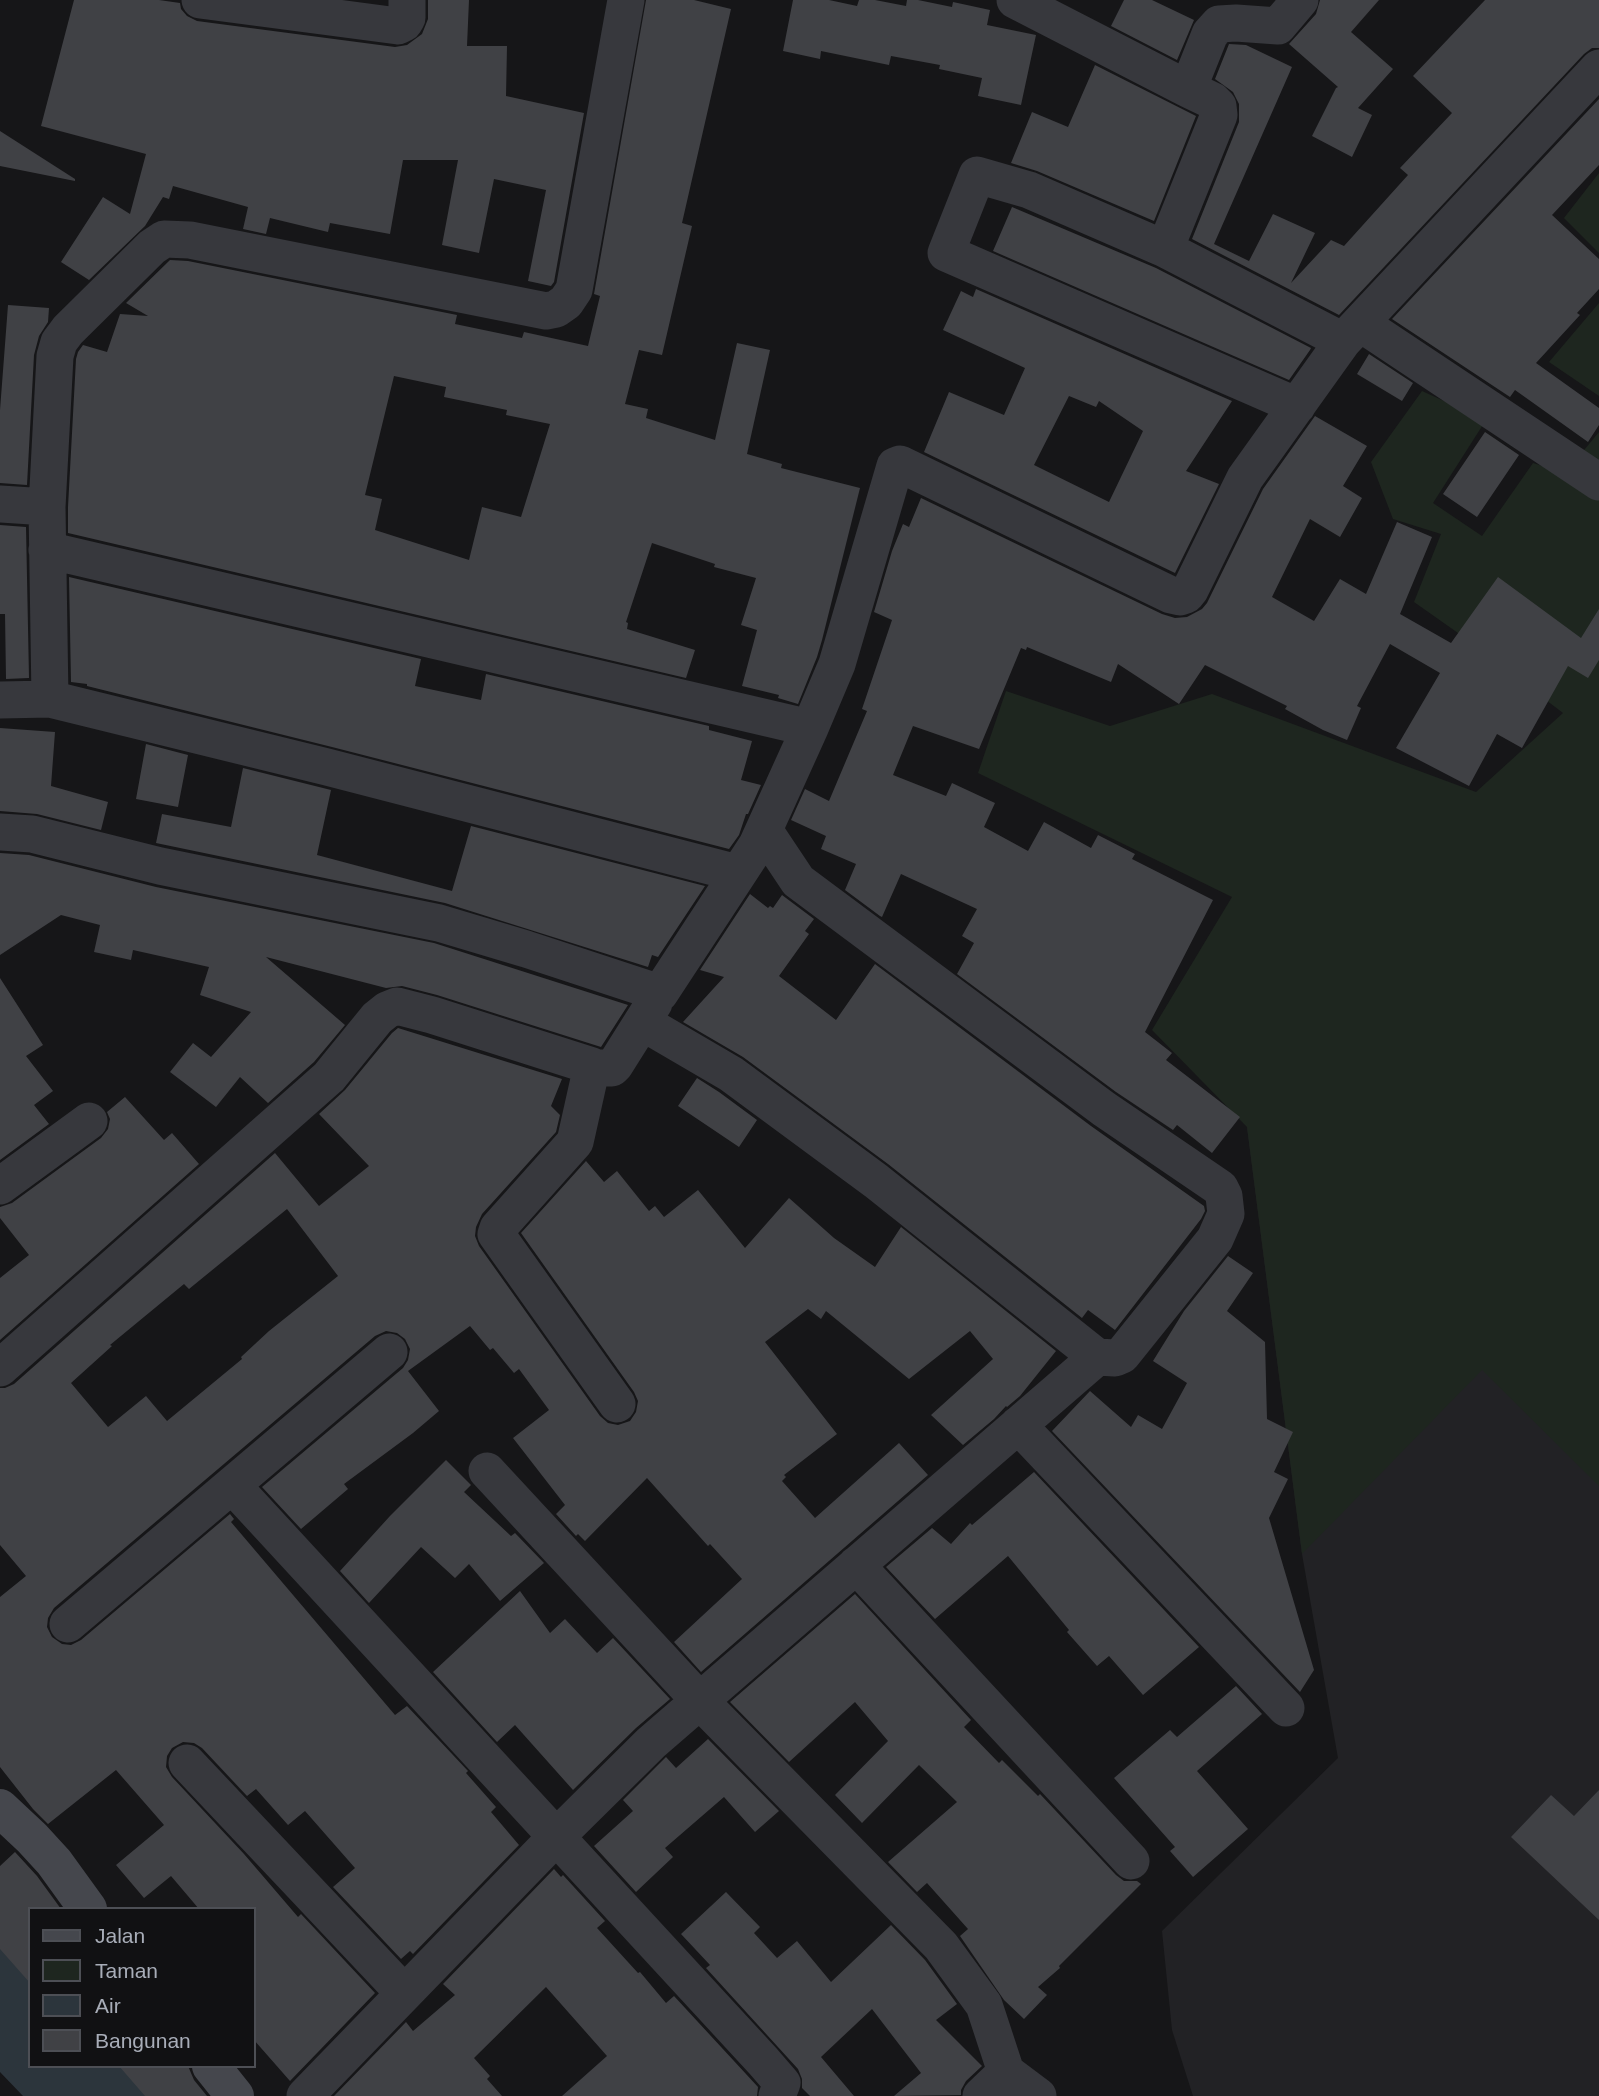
<!DOCTYPE html>
<style>
body{margin:0}
#map{position:relative;width:1599px;height:2096px;overflow:hidden;background:#161618;font-family:Helvetica,sans-serif}
canvas{display:block}
.legend{position:absolute;left:28px;top:1907px;width:228px;height:161px;box-sizing:border-box;background:#111113;border:2px solid #4d4f55;margin:0;padding:9px 12px;list-style:none;font-size:21px;color:#a8adb8}
.legend li{display:flex;align-items:center;gap:14px;height:35px}
.legend b{width:35px;border:2px solid #4d4f55}
</style>
<div id="map">
<canvas width="1599" height="2096"></canvas>
<ul class="legend">
<li><b style="height:9px;background:#45474d"></b>Jalan</li>
<li><b style="height:19px;background:#1e261f"></b>Taman</li>
<li><b style="height:19px;background:#2c353c"></b>Air</li>
<li><b style="height:19px;background:#404145"></b>Bangunan</li>
</ul>
</div>
<script>
const ctx = document.querySelector('canvas').getContext('2d');
ctx.lineJoin = 'round';
function fill(path, color) {
  ctx.fillStyle = color;
  ctx.fill(path, 'evenodd');
}
function toPath(rows) {
  const path = new Path2D();
  for (const r of rows) {
    path.moveTo(r[0], r[1]);
    for (let i = 2; i < r.length; i += 2) path.lineTo(r[i], r[i + 1]);
  }
  return path;
}
function strokePath(path, color, width, dash) {
  ctx.strokeStyle = color;
  ctx.lineWidth = width;
  ctx.lineCap = dash ? 'butt' : 'round';
  ctx.setLineDash(dash || []);
  ctx.stroke(path);
}
fill(toPath([
 [1247,1127,1599,1290,1599,2096,1193,2096,1172,2030,1162,1931,1338,1758,1302,1554]
]), '#222225');
fill(toPath([
 [1599,173,1599,253,1564,218],
 [1599,303,1599,396,1549,362],
 [1422,391,1486,420,1433,503,1482,536,1533,463,1565,473,1599,432,1599,1486,1482,1370,1302,1554,1247,1127,1152,1030,1232,897,978,773,1006,691,1110,726,1212,694,1476,792,1563,713,1458,633,1414,602,1441,534,1393,519,1371,462]
]), '#1e261f');
fill(toPath([
 [0,1883,30,1913,30,2066,154,2066,178,2096,23,2096,0,2072]
]), '#2c353c');
fill(toPath([
 [74,0,159,0,180,3,181,9,187,16,197,21,395,47,407,45,422,34,428,19,428,0,469,0,467,46,507,46,506,96,584,113,554,282,551,286,528,281,546,190,494,179,479,253,442,245,458,160,403,160,390,234,330,223,328,232,270,218,266,234,243,229,248,207,173,186,169,199,163,197,145,226,89,280,61,262,103,197,130,214,146,154,41,126],
 [646,0,694,0,731,9,682,223,692,226,662,355,639,350,625,404,648,409,646,418,715,440,737,343,770,350,747,454,782,464,781,468,860,488,822,640,817,657,798,704,778,698,779,695,742,686,757,630,741,625,756,578,714,567,715,564,652,543,626,622,628,623,627,629,695,650,686,678,68,533,68,507,76,359,78,352,83,345,107,352,120,314,148,316,126,303,170,260,188,261,457,315,455,324,522,338,524,332,588,346,600,296,594,294],
 [394,376,446,387,444,397,507,410,506,415,550,424,521,517,482,507,469,560,375,530,382,499,365,495],
 [793,0,829,0,857,6,859,0,875,0,906,6,907,0,918,0,952,7,953,2,990,10,987,25,1036,35,1021,105,978,96,982,78,939,69,940,65,891,56,889,65,821,51,820,59,783,51],
 [1124,0,1152,0,1194,20,1177,60,1111,26],
 [1320,0,1379,0,1351,32,1393,69,1358,108,1372,115,1352,157,1312,136,1336,88,1338,87,1289,44,1316,14],
 [1485,0,1599,0,1599,48,1592,48,1584,54,1339,315,1192,239,1239,122,1239,104,1233,92,1215,79,1229,44,1246,45,1292,67,1214,244,1249,261,1273,214,1315,233,1291,283,1331,240,1344,246,1408,175,1400,168,1452,113,1413,76],
 [1095,65,1196,116,1154,221,1037,171,1011,163,1032,112,1068,127],
 [1599,99,1599,165,1552,215,1599,259,1599,289,1577,313,1580,315,1536,363,1599,408,1599,425,1588,442,1515,390,1510,397,1392,319],
 [0,131,75,179,75,181,0,166],
 [1012,207,1156,268,1311,348,1310,350,1289,380,993,251],
 [976,289,1232,401,1186,471,1219,484,1175,573,924,452,949,392,1004,415,1025,368,943,330,961,291,973,297],
 [1069,396,1096,407,1099,401,1143,431,1109,502,1034,465],
 [8,305,49,308,48,322,39,336,34,355,27,485,0,483,0,410],
 [1369,354,1413,383,1402,401,1357,374],
 [1315,416,1367,446,1343,486,1362,498,1340,537,1310,519,1272,597,1314,621,1340,579,1366,594,1397,522,1432,537,1400,614,1451,643,1498,577,1581,638,1599,609,1599,660,1588,678,1568,666,1522,748,1497,734,1469,786,1396,748,1440,673,1390,644,1357,706,1361,708,1347,740,1323,730,1285,709,1287,706,1205,665,1179,704,1118,664,1111,682,1027,647,1026,650,1021,648,979,749,913,726,893,775,946,796,952,783,995,803,984,827,1028,851,1044,822,1091,848,1098,835,1135,854,1132,859,1213,900,1145,1032,1172,1053,1166,1060,1240,1117,1212,1153,1177,1125,1173,1130,1116,1092,957,974,974,943,962,936,977,909,901,874,882,917,880,916,845,890,856,864,821,849,826,836,791,820,805,789,829,801,867,711,862,709,892,620,874,612,892,551,903,524,909,527,921,498,1162,614,1175,618,1187,617,1202,609,1207,603,1263,489],
 [1485,432,1519,455,1477,517,1443,494],
 [0,525,26,527,29,678,6,679,5,614,0,614],
 [69,577,421,659,415,686,481,700,486,674,709,726,709,730,752,741,741,780,761,785,748,814,746,814,739,835,729,849,332,747,87,686,87,684,71,682],
 [0,728,55,732,51,786,108,802,101,830,37,814,0,811],
 [146,744,188,755,178,807,136,799],
 [243,768,331,790,317,855,452,891,471,826,705,886,658,957,652,955,648,967,445,903,156,843,162,814,231,827],
 [0,853,29,855,156,887,434,943,628,1005,601,1047,437,995,402,986,386,988,266,957,345,1025,314,1062,268,1103,240,1077,216,1107,170,1072,193,1043,211,1057,251,1012,200,995,209,967,133,950,131,960,94,952,100,925,61,915,0,955],
 [750,894,768,908,770,906,773,908,782,895,814,919,805,931,809,934,779,976,836,1020,875,964,1091,1126,1204,1206,1205,1211,1201,1219,1115,1330,1088,1310,1082,1318,888,1164,743,1057,683,1022,724,977,700,970],
 [0,978,43,1045,26,1056,53,1091,34,1105,49,1124,0,1160],
 [398,1028,562,1079,551,1106,560,1115,556,1132,482,1214,476,1227,475,1236,479,1246,600,1416,608,1423,618,1425,630,1421,636,1412,638,1401,634,1392,521,1233,586,1161,604,1182,617,1171,649,1211,655,1206,664,1217,698,1190,745,1248,789,1198,834,1238,875,1267,901,1227,1056,1351,1020,1396,1007,1407,1006,1406,994,1419,963,1445,931,1415,993,1359,970,1331,909,1379,826,1311,821,1319,808,1309,765,1342,837,1434,784,1475,786,1477,782,1481,815,1518,899,1443,928,1475,701,1672,674,1642,742,1579,710,1544,708,1546,647,1478,585,1541,578,1534,576,1536,556,1514,565,1505,513,1438,549,1410,519,1369,514,1373,493,1348,490,1350,470,1326,408,1371,439,1411,413,1433,344,1484,348,1489,301,1529,262,1487,403,1368,408,1360,410,1349,405,1339,397,1333,386,1331,375,1336,54,1608,48,1618,47,1627,52,1637,62,1644,71,1645,81,1640,230,1514,234,1519,231,1522,395,1715,407,1706,468,1771,466,1773,496,1807,491,1812,519,1845,413,1954,410,1951,401,1959,333,1887,355,1868,305,1811,288,1825,256,1789,247,1796,202,1748,194,1743,183,1742,172,1748,167,1756,166,1767,172,1777,244,1854,298,1917,301,1914,375,1993,290,2081,254,2040,254,1909,199,1909,171,1876,144,1898,116,1865,164,1825,116,1770,48,1824,33,1809,0,1767,0,1597,26,1576,0,1545,0,1388,5,1388,14,1384,275,1153,319,1206,369,1166,319,1114,345,1090,392,1033],
 [287,1209,338,1276,269,1331,241,1357,242,1359,167,1421,146,1396,108,1427,71,1383,112,1346,110,1345,184,1284,189,1289],
 [697,1078,719,1092,757,1120,739,1147,678,1106],
 [125,1097,164,1140,172,1133,199,1164,0,1340,0,1278,29,1255,0,1218,0,1207,12,1203,101,1138,108,1129,110,1119,107,1112],
 [1228,1256,1253,1273,1227,1311,1265,1342,1267,1419,1293,1432,1274,1472,1288,1479,1269,1518,1314,1670,1300,1692,1052,1431,1090,1391,1131,1427,1138,1415,1162,1429,1187,1383,1153,1361,1184,1311],
 [446,1460,471,1485,464,1492,511,1536,515,1533,544,1563,500,1601,469,1564,455,1578,421,1547,369,1603,340,1571,390,1516],
 [1034,1472,1199,1647,1143,1695,1109,1656,1097,1666,1067,1632,1069,1630,1008,1556,935,1619,886,1567,932,1528,951,1544,970,1523,972,1525],
 [520,1591,550,1633,565,1619,597,1653,613,1638,670,1699,636,1728,573,1790,515,1725,497,1742,433,1672],
 [855,1594,971,1720,964,1727,999,1763,1002,1760,1038,1796,1040,1794,1116,1875,1124,1881,1137,1881,1141,1884,1059,1966,1060,1968,1038,1987,1047,1995,1024,2019,1004,2000,960,1936,968,1929,927,1883,917,1892,888,1862,957,1802,919,1765,862,1823,835,1795,888,1741,855,1702,789,1762,730,1702],
 [1236,1686,1262,1714,1197,1771,1248,1829,1193,1877,1170,1851,1175,1847,1114,1778,1170,1730,1177,1737],
 [708,1739,779,1811,755,1832,724,1797,665,1848,673,1857,636,1892,594,1846,633,1811,623,1800,666,1757,676,1768],
 [1599,1790,1599,1920,1511,1837,1551,1795,1574,1816],
 [15,1852,37,1876,61,1909,30,1909,30,1983,0,1949,0,1866],
 [554,1869,561,1877,563,1875,605,1921,597,1928,638,1973,640,1972,666,2003,674,1996,758,2087,757,2096,562,2096,607,2056,546,1987,474,2058,490,2076,487,2079,502,2096,334,2096,406,2022,413,2031,455,1995,443,1984],
 [726,1892,760,1927,754,1933,777,1958,797,1941,831,1982,891,1925,925,1960,957,2004,936,2020,982,2066,966,2081,961,2090,961,2095,894,2096,921,2073,872,2009,821,2057,854,2096,810,2096,802,2088,802,2079,798,2069,706,1968,710,1965,681,1934],
 [119,2066,188,2066,194,2080,207,2096,145,2096]
]), '#404145');
strokePath(toPath([
 [200,0,398,26,404,23,407,18,407,0],
 [1015,0,1188,89,1210,34,1219,24,1236,23,1278,26,1300,0],
 [1165,249,1219,115,1218,106,1213,101,1188,89],
 [1360,323,1599,482],
 [1297,406,946,253,977,175,1029,190,1165,249,1343,341],
 [0,504,47,507],
 [47,550,810,728],
 [50,699,47,507,55,356,59,342,68,330,152,247,164,239,190,240,546,311,556,309,566,302,574,290,626,0],
 [0,700,50,699,327,767,737,873],
 [0,832,32,834,160,866,439,923,526,949,660,993,757,845,810,728,837,664,895,466,900,464,1171,595,1180,597,1186,595,1190,590,1245,478,1343,341,1599,68],
 [642,1022,731,1074,876,1181,1097,1357],
 [0,1186,89,1121],
 [0,1368,329,1077,377,1018,387,1010,397,1006,432,1015,592,1066],
 [617,1404,496,1234,498,1228,575,1142,592,1066,596,1068,612,1068,615,1065,654,1003],
 [1018,1425,1286,1708],
 [487,1471,700,1701,941,1946,984,2005,1006,2072],
 [232,1485,763,2061,782,2083,777,2096],
 [856,1565,1131,1861],
 [68,1624,389,1352],
 [187,1763,404,1993],
 [305,2096,556,1837,651,1743,1097,1357,1115,1358,1122,1355,1215,1239,1226,1214,1224,1196,1220,1188,1104,1109,798,881,764,830],
 [981,2096,1006,2072,1038,2096]
]), '#37383d', 37);
strokePath(toPath([
 [0,1808,32,1838,54,1862,88,1909],
 [211,2066,235,2096]
]), '#45474d', 38);
</script>
